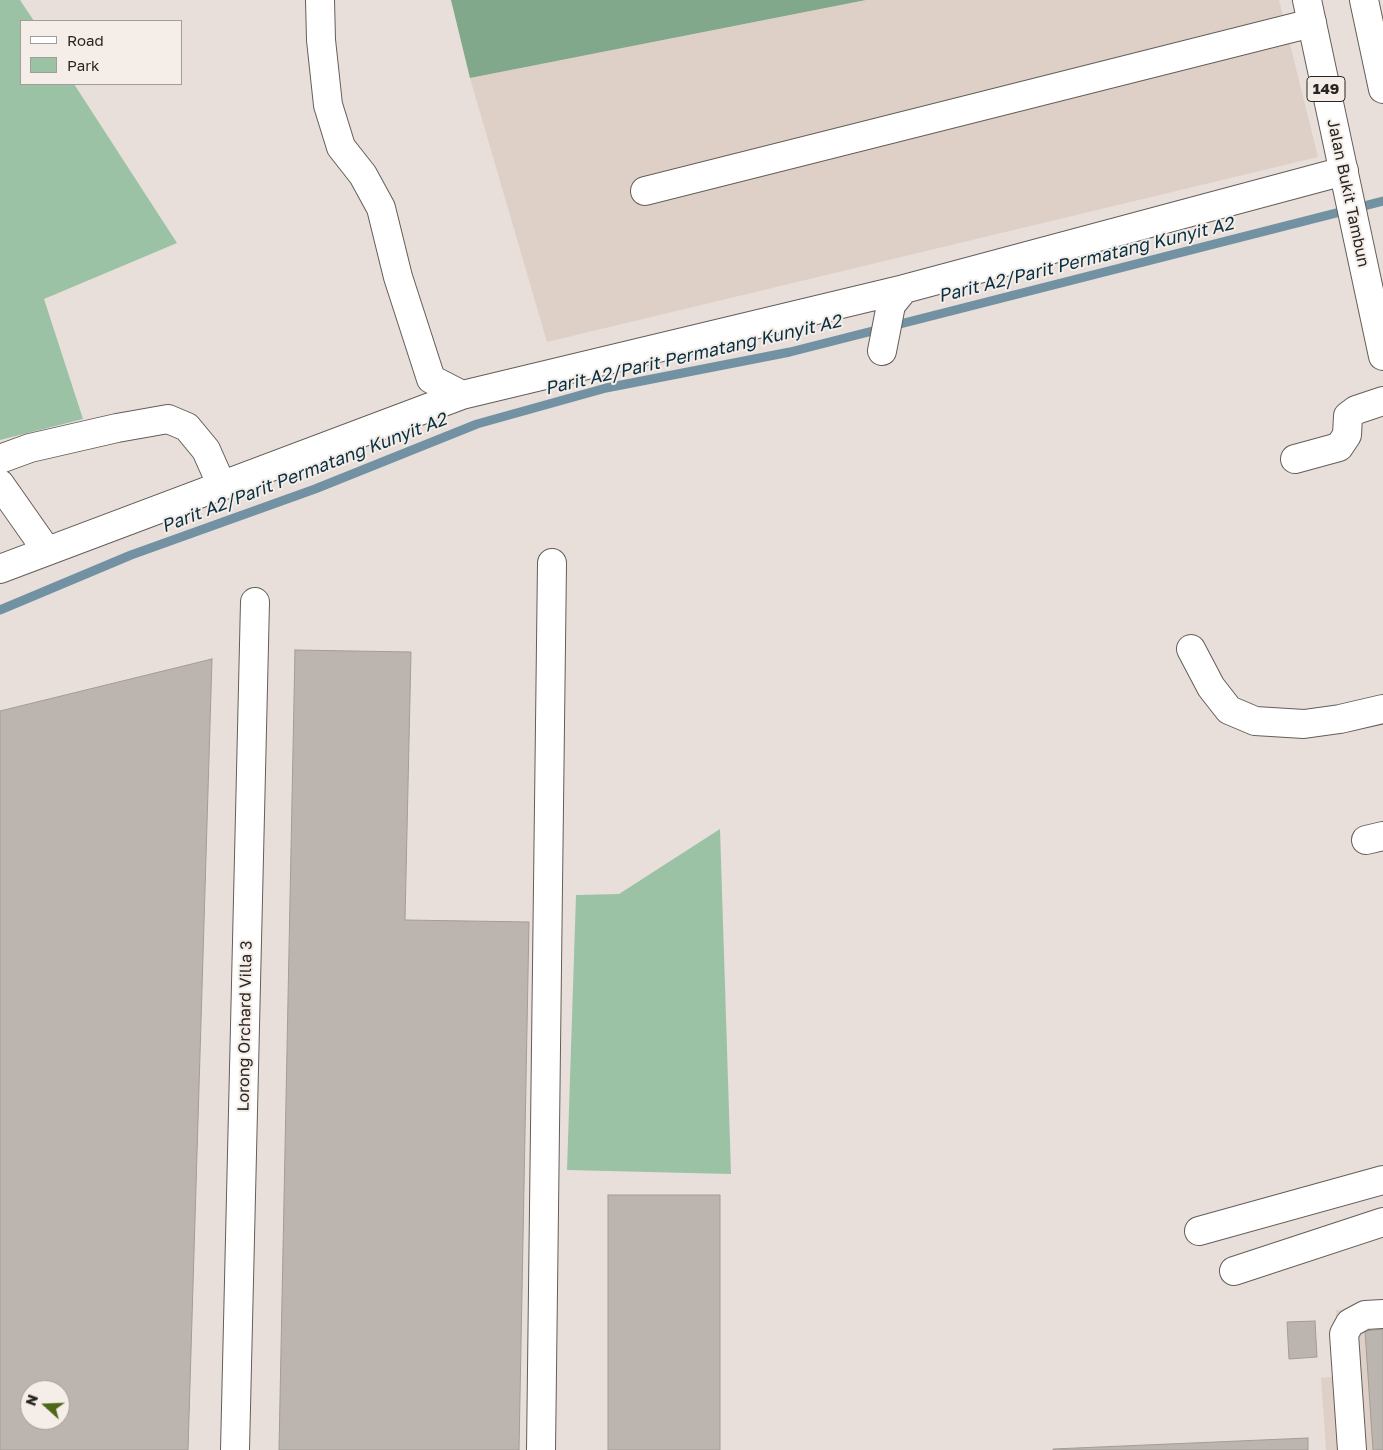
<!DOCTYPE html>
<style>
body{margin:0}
#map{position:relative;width:1383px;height:1450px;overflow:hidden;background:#e8dfda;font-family:"Golos Text",sans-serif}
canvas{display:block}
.legend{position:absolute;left:20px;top:20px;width:162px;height:65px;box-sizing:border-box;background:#f5ede7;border:1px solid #a39d99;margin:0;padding:6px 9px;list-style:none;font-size:15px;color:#282523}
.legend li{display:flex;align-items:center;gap:10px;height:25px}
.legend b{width:25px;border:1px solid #a39d99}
.north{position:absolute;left:20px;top:1380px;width:50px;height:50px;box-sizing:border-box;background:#f5ede7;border:1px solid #a39d99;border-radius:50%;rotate:290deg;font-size:14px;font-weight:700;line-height:20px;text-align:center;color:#282523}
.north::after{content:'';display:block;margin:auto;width:18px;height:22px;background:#4e6819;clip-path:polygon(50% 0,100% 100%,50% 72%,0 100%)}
</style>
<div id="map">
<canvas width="1383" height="1450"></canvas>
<ul class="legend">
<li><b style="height:6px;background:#fff"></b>Road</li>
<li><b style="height:14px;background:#9cc2a5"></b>Park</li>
</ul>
<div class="north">N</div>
</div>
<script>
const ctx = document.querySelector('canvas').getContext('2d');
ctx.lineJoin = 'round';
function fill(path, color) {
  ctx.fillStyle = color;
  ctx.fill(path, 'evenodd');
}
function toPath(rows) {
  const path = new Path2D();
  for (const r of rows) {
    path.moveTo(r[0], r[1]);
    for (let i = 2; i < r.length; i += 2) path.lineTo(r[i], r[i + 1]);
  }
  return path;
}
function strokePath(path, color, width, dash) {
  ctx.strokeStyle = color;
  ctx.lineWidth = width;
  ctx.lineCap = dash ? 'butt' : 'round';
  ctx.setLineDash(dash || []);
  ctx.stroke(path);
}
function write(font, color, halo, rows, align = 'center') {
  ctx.font = font + ' "Golos Text",sans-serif';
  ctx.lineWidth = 4;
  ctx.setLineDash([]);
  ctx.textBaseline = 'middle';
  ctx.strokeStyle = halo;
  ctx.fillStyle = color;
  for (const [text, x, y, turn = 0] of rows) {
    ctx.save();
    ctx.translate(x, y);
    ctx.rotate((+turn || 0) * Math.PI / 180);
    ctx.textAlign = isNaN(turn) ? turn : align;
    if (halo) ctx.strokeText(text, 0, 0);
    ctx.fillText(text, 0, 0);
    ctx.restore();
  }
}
fill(toPath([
 [866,0,1279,0,1318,157,547,342,470,78],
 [1383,1307,1383,1450,1326,1450,1321,1378,1340,1376,1336,1310]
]), '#dfd0c7');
fill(toPath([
 [0,0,20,0,34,21,21,21,21,84,74,84,177,243,44,299,83,419,0,440],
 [720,829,731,1174,567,1170,576,895,619,894]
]), '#9cc2a5');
fill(toPath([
 [451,0,866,0,470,78]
]), '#81a88a');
strokePath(toPath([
 [0,610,131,555,315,489,477,424,606,388,790,352,1383,201]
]), '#7292a4', 9);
const building = toPath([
 [295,650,411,652,405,920,529,922,519,1450,279,1450,295,650],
 [212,659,188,1450,0,1450,0,711,212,659],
 [30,1390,60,1390,60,1420,30,1420,30,1390],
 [608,1195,720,1195,720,1450,608,1450,608,1195],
 [1315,1321,1317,1357,1289,1359,1287,1322,1315,1321],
 [1383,1329,1383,1450,1373,1450,1365,1331,1383,1329],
 [1308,1438,1308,1450,1053,1450,1053,1449,1308,1438]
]);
fill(building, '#bcb5af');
strokePath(building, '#a39c97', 1);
const minor = toPath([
 [320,0,321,40,328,105,341,147,363,175,381,208,398,277,431,379,462,395],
 [645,191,1312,23],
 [882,351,891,305,904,289,1344,171],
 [0,459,30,448,117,428,168,419,187,427,206,450,222,486],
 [1295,459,1339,447,1347,435,1348,416,1356,410,1383,401],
 [0,484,47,551],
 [0,569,462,395,904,289],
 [1191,649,1211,687,1229,710,1255,721,1304,724,1340,719,1383,709],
 [1366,840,1383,836],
 [1199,1231,1383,1180],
 [1234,1271,1383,1222],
 [235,1450,255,602],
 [541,1450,552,563],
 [1352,1450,1344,1334,1350,1323,1365,1315,1383,1314]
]);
const major = toPath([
 [1307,0,1383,356],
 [1364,0,1383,89]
]);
strokePath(minor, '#645d58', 30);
strokePath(major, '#645d58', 30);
strokePath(minor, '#fff', 28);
strokePath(major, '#fff', 28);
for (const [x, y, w] of [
 [1326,89,38]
]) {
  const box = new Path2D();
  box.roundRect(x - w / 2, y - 12.5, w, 25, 4);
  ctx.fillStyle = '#f5ede7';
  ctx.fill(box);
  strokePath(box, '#282523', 1);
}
write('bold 15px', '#282523', null, [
 ["149",1326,89]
]);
write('16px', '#282523', '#f5ede7', [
 ["Jalan Bukit Tambun",1348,193,78],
 ["Lorong Orchard Villa 3",245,1026,-89]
]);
write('italic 18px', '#083044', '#f5ede7', [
 ["Parit A2/Parit Permatang Kunyit A2",1086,260,-14],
 ["Parit A2/Parit Permatang Kunyit A2",693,355,-13],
 ["Parit A2/Parit Permatang Kunyit A2",304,473,-21]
]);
</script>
